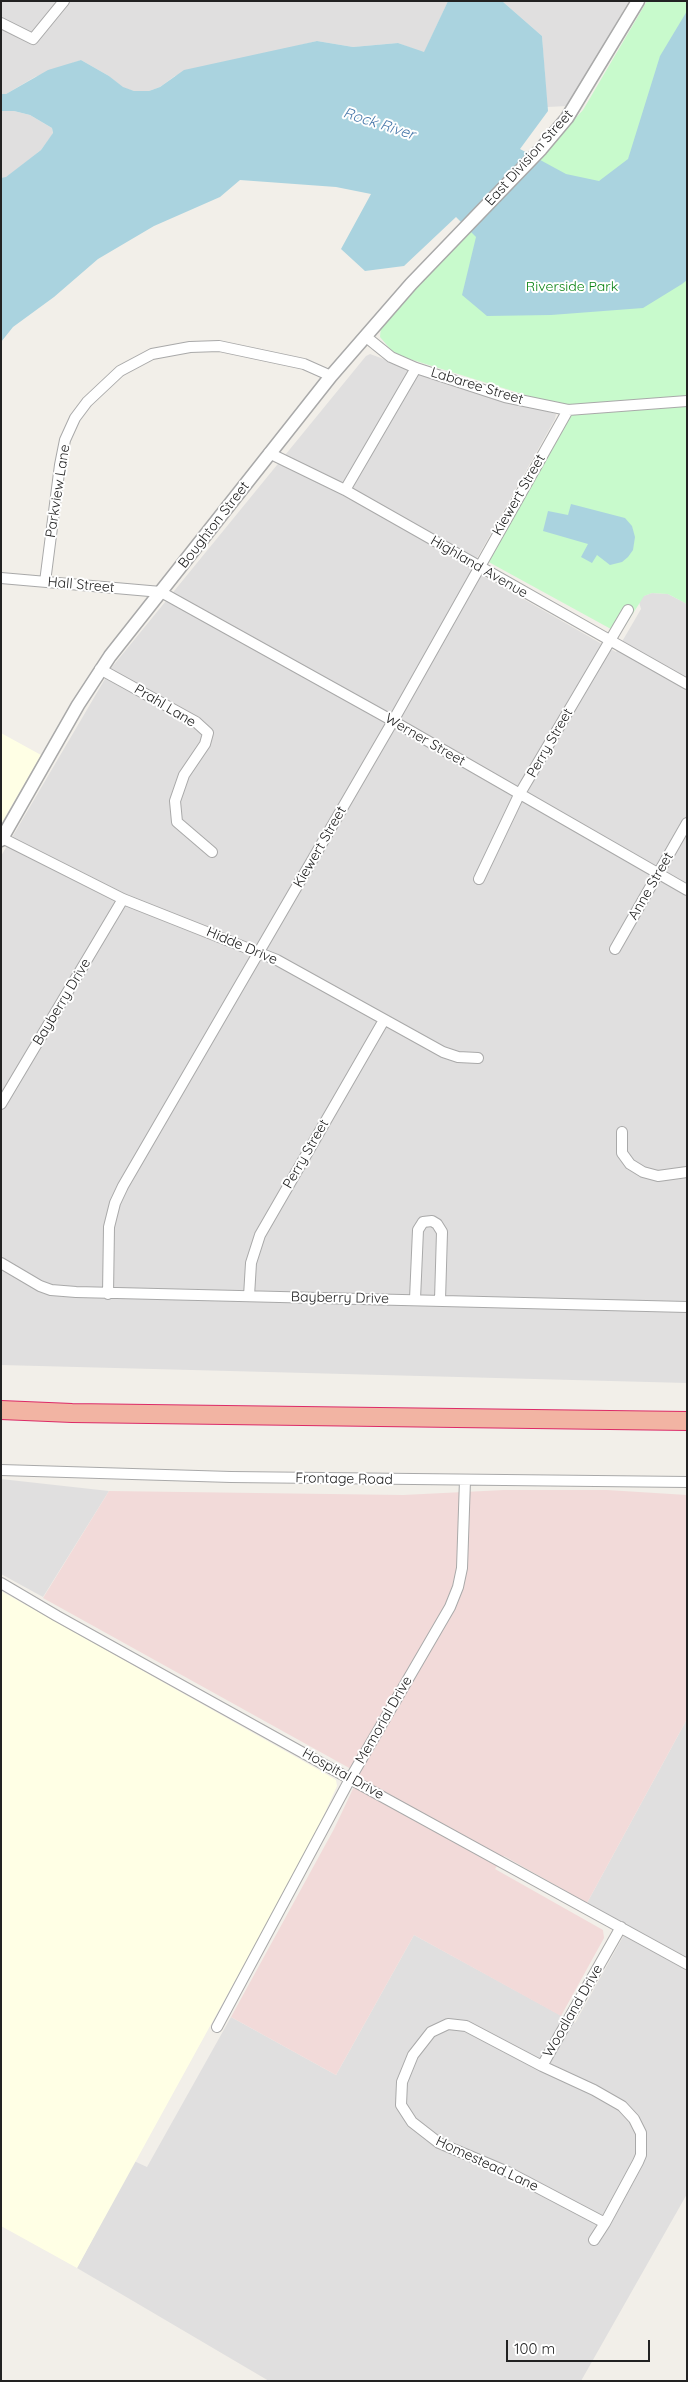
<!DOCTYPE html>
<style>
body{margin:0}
#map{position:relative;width:688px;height:2382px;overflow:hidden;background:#f2efe9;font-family:Quicksand,sans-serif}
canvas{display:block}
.frame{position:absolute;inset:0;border:2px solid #222;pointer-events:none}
.scale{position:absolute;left:506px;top:2340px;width:144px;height:22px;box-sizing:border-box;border:2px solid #222;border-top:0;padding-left:6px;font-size:15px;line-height:18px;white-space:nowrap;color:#222;-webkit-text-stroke:4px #fff;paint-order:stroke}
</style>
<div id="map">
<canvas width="688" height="2382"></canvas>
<div class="frame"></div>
<div class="scale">100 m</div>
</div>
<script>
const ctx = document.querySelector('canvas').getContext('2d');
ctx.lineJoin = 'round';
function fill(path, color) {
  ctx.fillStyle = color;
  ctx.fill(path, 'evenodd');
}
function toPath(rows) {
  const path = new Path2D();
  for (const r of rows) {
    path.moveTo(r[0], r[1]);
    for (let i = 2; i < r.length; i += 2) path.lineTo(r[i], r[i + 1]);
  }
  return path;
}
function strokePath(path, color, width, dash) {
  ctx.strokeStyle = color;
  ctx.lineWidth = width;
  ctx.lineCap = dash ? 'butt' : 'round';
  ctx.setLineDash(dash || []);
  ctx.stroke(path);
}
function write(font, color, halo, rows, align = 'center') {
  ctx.font = font + ' Quicksand,sans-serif';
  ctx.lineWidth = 4;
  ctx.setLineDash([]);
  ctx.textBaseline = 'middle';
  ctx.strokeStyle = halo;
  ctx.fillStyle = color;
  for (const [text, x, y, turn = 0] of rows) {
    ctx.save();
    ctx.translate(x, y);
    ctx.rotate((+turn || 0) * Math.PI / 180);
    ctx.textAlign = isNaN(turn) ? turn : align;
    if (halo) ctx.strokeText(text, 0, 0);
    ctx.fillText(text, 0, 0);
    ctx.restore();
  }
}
fill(toPath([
 [1,1,448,1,424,53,398,43,353,47,317,41,175,76,160,87,149,91,134,91,123,88,109,76,81,60,35,77,6,94,1,94],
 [502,1,629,1,568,106,547,107,542,36],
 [1,111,14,111,30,115,52,128,53,134,41,150,6,178,1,178],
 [370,354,446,382,556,414,555,419,471,569,616,652,641,609,639,602,643,596,652,593,668,594,687,604,687,1383,1,1365,1,856,112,667,366,356],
 [1,1479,109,1491,43,1597,1,1574],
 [687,1719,687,2194,581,2381,269,2381,77,2268,134,2161,147,2167,231,2017,336,2075,414,1935,575,2023,629,1926,587,1903]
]), '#e0dfdf');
fill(toPath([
 [504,1490,607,1490,687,1495,687,1719,587,1903,504,1856,495,1869,603,1930,604,1938,561,2016,414,1935,336,2075,231,2017,334,1829,360,1774,43,1598,109,1491,403,1495]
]), '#f2dad9');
fill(toPath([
 [1,733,41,755,1,824],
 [1,1591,326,1774,336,1780,337,1786,314,1837,77,2268,1,2226]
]), '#ffffe5');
fill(toPath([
 [647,1,687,1,687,604,668,594,652,593,644,596,620,634,485,560,562,421,560,402,545,401,403,357,392,351,380,337,381,326,583,110]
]), '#c8facc');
fill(toPath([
 [448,1,502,1,542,36,548,111,520,149,566,174,599,181,628,159,660,56,687,11,687,280,682,284,643,308,551,315,487,316,462,295,476,237,456,217,404,266,365,271,341,249,371,194,336,187,240,180,220,197,154,226,98,259,54,297,13,327,1,342,1,178,6,177,41,150,53,133,52,128,30,115,14,111,1,111,1,94,6,94,48,70,81,60,109,76,123,87,134,91,149,91,160,87,184,70,317,41,353,47,398,43,424,52],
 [571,504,625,518,632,526,635,537,633,550,628,557,622,562,610,565,597,555,592,563,581,557,588,544,543,531,548,511,568,515]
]), '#aad3df');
const minor = toPath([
 [1,23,33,39,64,1],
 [365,336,391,357,416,368,505,397,568,410,687,401],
 [269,453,345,490,687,684],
 [345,490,416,368],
 [1,578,161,592,393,721,687,890],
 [45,582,60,465,65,440,75,418,87,402,120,371,152,354,190,347,219,346,304,364,331,376],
 [100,669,196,722,208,733,205,744,184,775,175,801,177,822,212,852],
 [2,838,123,899,277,960,443,1052,458,1057,478,1058],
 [479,879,519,795,628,610],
 [615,949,687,823],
 [1,1104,123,899],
 [622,1132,622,1153,630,1164,643,1172,658,1176,687,1172],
 [1,1263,40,1286,51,1290,76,1292,687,1307],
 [108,1294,109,1227,115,1203,123,1186,393,721,568,410],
 [249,1296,251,1263,260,1235,384,1020],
 [415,1299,418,1230,423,1222,432,1221,437,1224,442,1232,440,1300],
 [1,1470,231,1477,687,1482],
 [1,1583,57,1616,350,1779,687,1964],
 [217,2027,350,1779,450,1607,458,1587,462,1568,465,1480],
 [542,2066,621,1927],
 [594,2240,605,2223,638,2162,641,2155,641,2133,634,2119,622,2106,594,2090,542,2066,466,2026,448,2024,431,2032,413,2055,402,2082,401,2105,412,2122,439,2143,508,2172,605,2223]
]);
const tertiary = toPath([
 [1,840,78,705,110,656,331,376,411,284,541,149,567,118,638,1]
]);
const trunk = toPath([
 [1,1410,72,1413,687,1421]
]);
strokePath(minor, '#a9a9a9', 12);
strokePath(tertiary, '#a9a9a9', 15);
strokePath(trunk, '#dc2a67', 20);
strokePath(minor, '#fff', 10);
strokePath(tertiary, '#fff', 12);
strokePath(trunk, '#f2b4a3', 18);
write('14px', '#222', '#fff', [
 ["East Division Street",529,158,-48],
 ["Labaree Street",477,386,17],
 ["Parkview Lane",58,491,-81],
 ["Kiewert Street",519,495,-60],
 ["Boughton Street",214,525,-52],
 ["Highland Avenue",479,567,30],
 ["Hall Street",81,585,5],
 ["Prahl Lane",165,706,31],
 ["Werner Street",425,740,30],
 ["Perry Street",550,743,-60],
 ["Kiewert Street",320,847,-60],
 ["Anne Street",651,886,-60],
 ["Hidde Drive",242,946,23],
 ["Bayberry Drive",62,1002,-59],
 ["Perry Street",306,1154,-60],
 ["Bayberry Drive",340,1298,1],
 ["Frontage Road",344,1479,1],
 ["Memorial Drive",384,1720,-60],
 ["Hospital Drive",343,1774,29],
 ["Woodland Drive",573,2011,-60],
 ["Homestead Lane",487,2164,25]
]);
write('14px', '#0c8416', '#fff', [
 ["Riverside Park",572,287]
]);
write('italic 15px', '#4a7aab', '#fff', [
 ["Rock River",379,124,18]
]);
</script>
